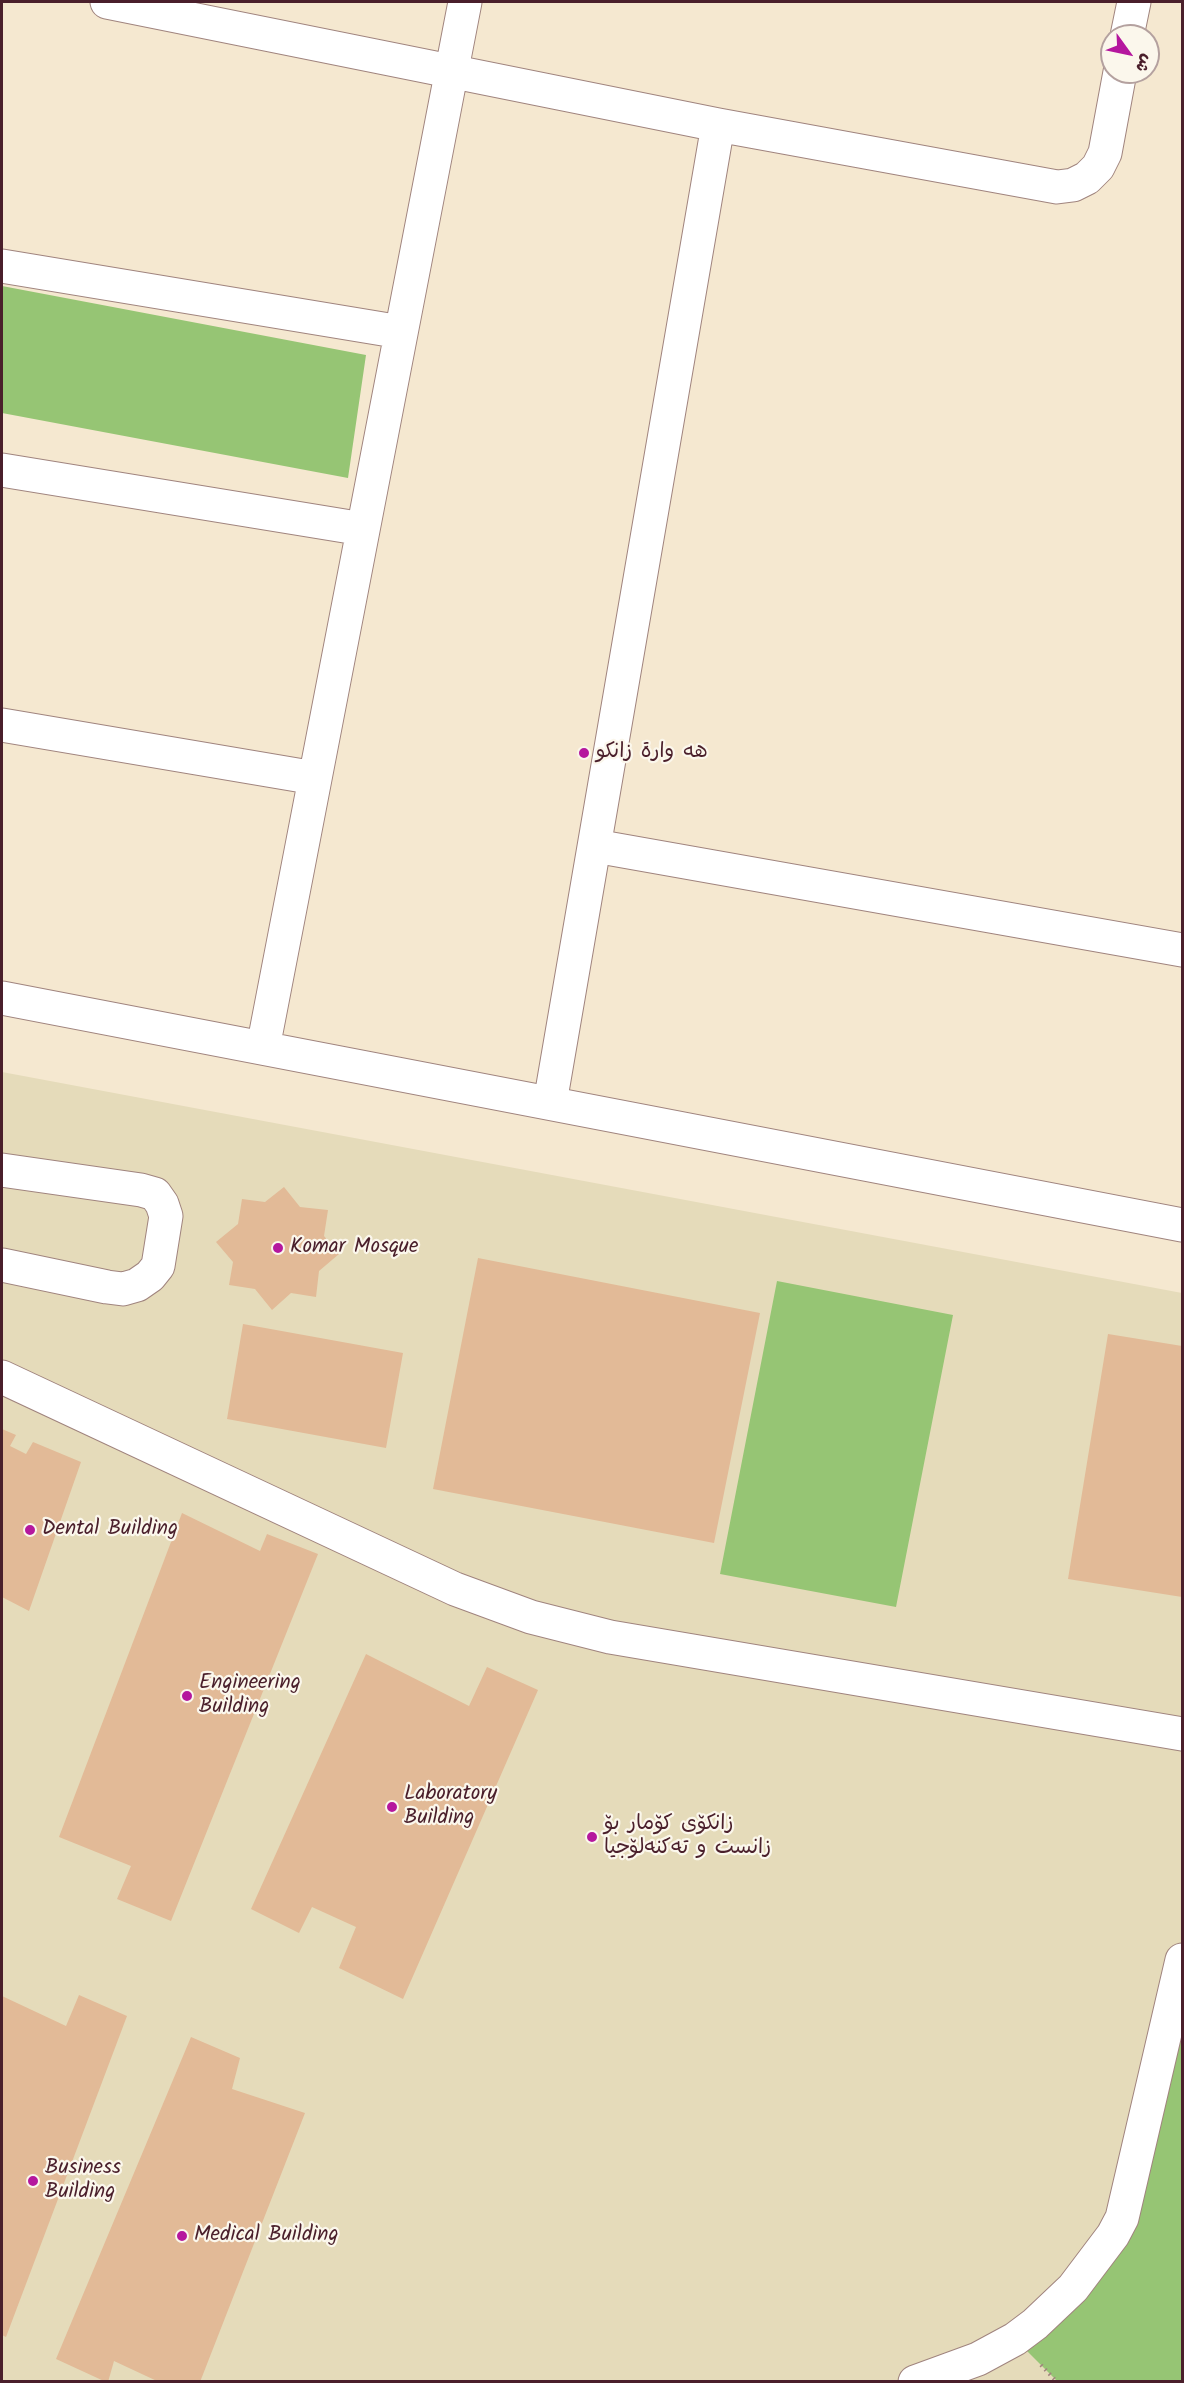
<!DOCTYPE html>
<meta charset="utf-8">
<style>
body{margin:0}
#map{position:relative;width:1184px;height:2383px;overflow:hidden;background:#f5e8d0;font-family:Kalam,"Playpen Sans Arabic",sans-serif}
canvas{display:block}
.frame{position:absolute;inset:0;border:3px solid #4a1f2b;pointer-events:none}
.north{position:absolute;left:1100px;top:24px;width:60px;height:60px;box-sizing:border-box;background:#fbf7ec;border:2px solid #b4a19f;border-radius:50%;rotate:123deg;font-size:16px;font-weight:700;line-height:24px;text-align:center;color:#4a1f2b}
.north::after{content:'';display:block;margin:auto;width:21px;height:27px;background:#b5179e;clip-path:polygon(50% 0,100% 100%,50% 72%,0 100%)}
</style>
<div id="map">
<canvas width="1184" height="2383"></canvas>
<div class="frame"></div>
<div class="north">ش</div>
</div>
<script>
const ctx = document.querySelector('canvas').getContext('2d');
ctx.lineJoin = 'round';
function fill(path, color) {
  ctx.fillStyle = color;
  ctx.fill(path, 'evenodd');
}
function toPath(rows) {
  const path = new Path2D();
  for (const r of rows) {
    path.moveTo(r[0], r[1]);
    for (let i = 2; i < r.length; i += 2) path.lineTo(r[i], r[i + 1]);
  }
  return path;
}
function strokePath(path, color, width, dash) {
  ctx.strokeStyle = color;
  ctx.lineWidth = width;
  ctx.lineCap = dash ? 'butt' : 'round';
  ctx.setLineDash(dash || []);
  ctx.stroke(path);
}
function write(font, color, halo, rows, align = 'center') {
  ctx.font = font + ' Kalam,"Playpen Sans Arabic",sans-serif';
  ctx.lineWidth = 4.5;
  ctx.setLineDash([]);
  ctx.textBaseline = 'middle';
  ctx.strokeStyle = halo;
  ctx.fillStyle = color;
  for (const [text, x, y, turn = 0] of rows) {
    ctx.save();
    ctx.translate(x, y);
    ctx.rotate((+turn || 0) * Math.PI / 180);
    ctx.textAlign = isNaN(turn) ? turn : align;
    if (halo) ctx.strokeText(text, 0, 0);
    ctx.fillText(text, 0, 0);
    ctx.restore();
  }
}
fill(toPath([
 [2,1072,1182,1293,1182,2381,2,2381]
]), '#e5dbba');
fill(toPath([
 [2,286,366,355,348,478,2,413],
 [777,1281,953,1315,896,1607,720,1574],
 [1182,1986,1182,2381,1057,2381,1015,2339,1089,2270]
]), '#96c574');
fill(toPath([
 [284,1187,300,1207,328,1210,324,1236,339,1254,319,1271,316,1297,291,1293,272,1310,255,1289,229,1285,233,1262,216,1242,238,1224,242,1199,265,1202],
 [478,1258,760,1313,714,1543,433,1489],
 [243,1324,403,1353,386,1448,227,1419],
 [1108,1334,1182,1346,1182,1597,1068,1579],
 [2,1429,16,1435,10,1446,26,1454,33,1442,81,1462,29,1611,2,1597],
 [182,1513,260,1551,267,1534,318,1554,171,1921,117,1899,131,1866,59,1837],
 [366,1654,469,1706,487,1667,538,1690,403,1999,339,1968,356,1927,312,1907,299,1933,251,1909],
 [79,1995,127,2016,6,2337,2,2335,2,1996,66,2026],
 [191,2037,240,2058,232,2089,305,2113,200,2382,159,2382,114,2361,108,2382,106,2382,56,2359]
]), '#e2ba97');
const minor = toPath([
 [107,2,718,125,1057,187,1073,185,1087,178,1098,167,1105,153,1120,72],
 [1127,36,1134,2],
 [2,266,401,332],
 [2,470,363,529],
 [2,725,315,778],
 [595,846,1182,950],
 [2,998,1182,1225],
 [263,1048,465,2],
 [550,1103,718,125],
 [2,1170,141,1190,155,1194,162,1204,166,1216,158,1266,150,1276,137,1285,123,1289,107,1287,2,1265],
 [2,1377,455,1589,531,1617,610,1637,1182,1734],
 [915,2382,978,2359,1015,2339,1035,2324,1073,2288,1113,2235,1122,2218,1182,1960]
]);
strokePath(minor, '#a0847e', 35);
strokePath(toPath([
 [1041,2365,1057,2382]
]), '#a0847e', 4, [1.5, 4.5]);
strokePath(minor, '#fff', 33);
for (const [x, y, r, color] of [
 [584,753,6,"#b5179e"],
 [278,1248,6,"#b5179e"],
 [30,1530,6,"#b5179e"],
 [187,1696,6,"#b5179e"],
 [392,1807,6,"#b5179e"],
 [592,1837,6,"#b5179e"],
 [33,2181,6,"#b5179e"],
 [182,2236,6,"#b5179e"]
]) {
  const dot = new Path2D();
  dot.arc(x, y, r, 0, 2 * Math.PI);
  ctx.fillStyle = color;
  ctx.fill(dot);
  strokePath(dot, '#fbf7ec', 2);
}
write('21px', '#4a1f2b', '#fbf7ec', [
 ["هه وارة زانكو",596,753],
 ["Komar Mosque",290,1248],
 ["Dental Building",42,1530],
 ["Engineering",199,1684],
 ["Building",199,1708],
 ["Laboratory",404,1795],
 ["Building",404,1819],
 ["زانکۆی کۆمار بۆ",604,1825],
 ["زانست و تەکنەلۆجیا",604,1849],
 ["Business",45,2169],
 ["Building",45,2193],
 ["Medical Building",194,2236]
], 'left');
</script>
